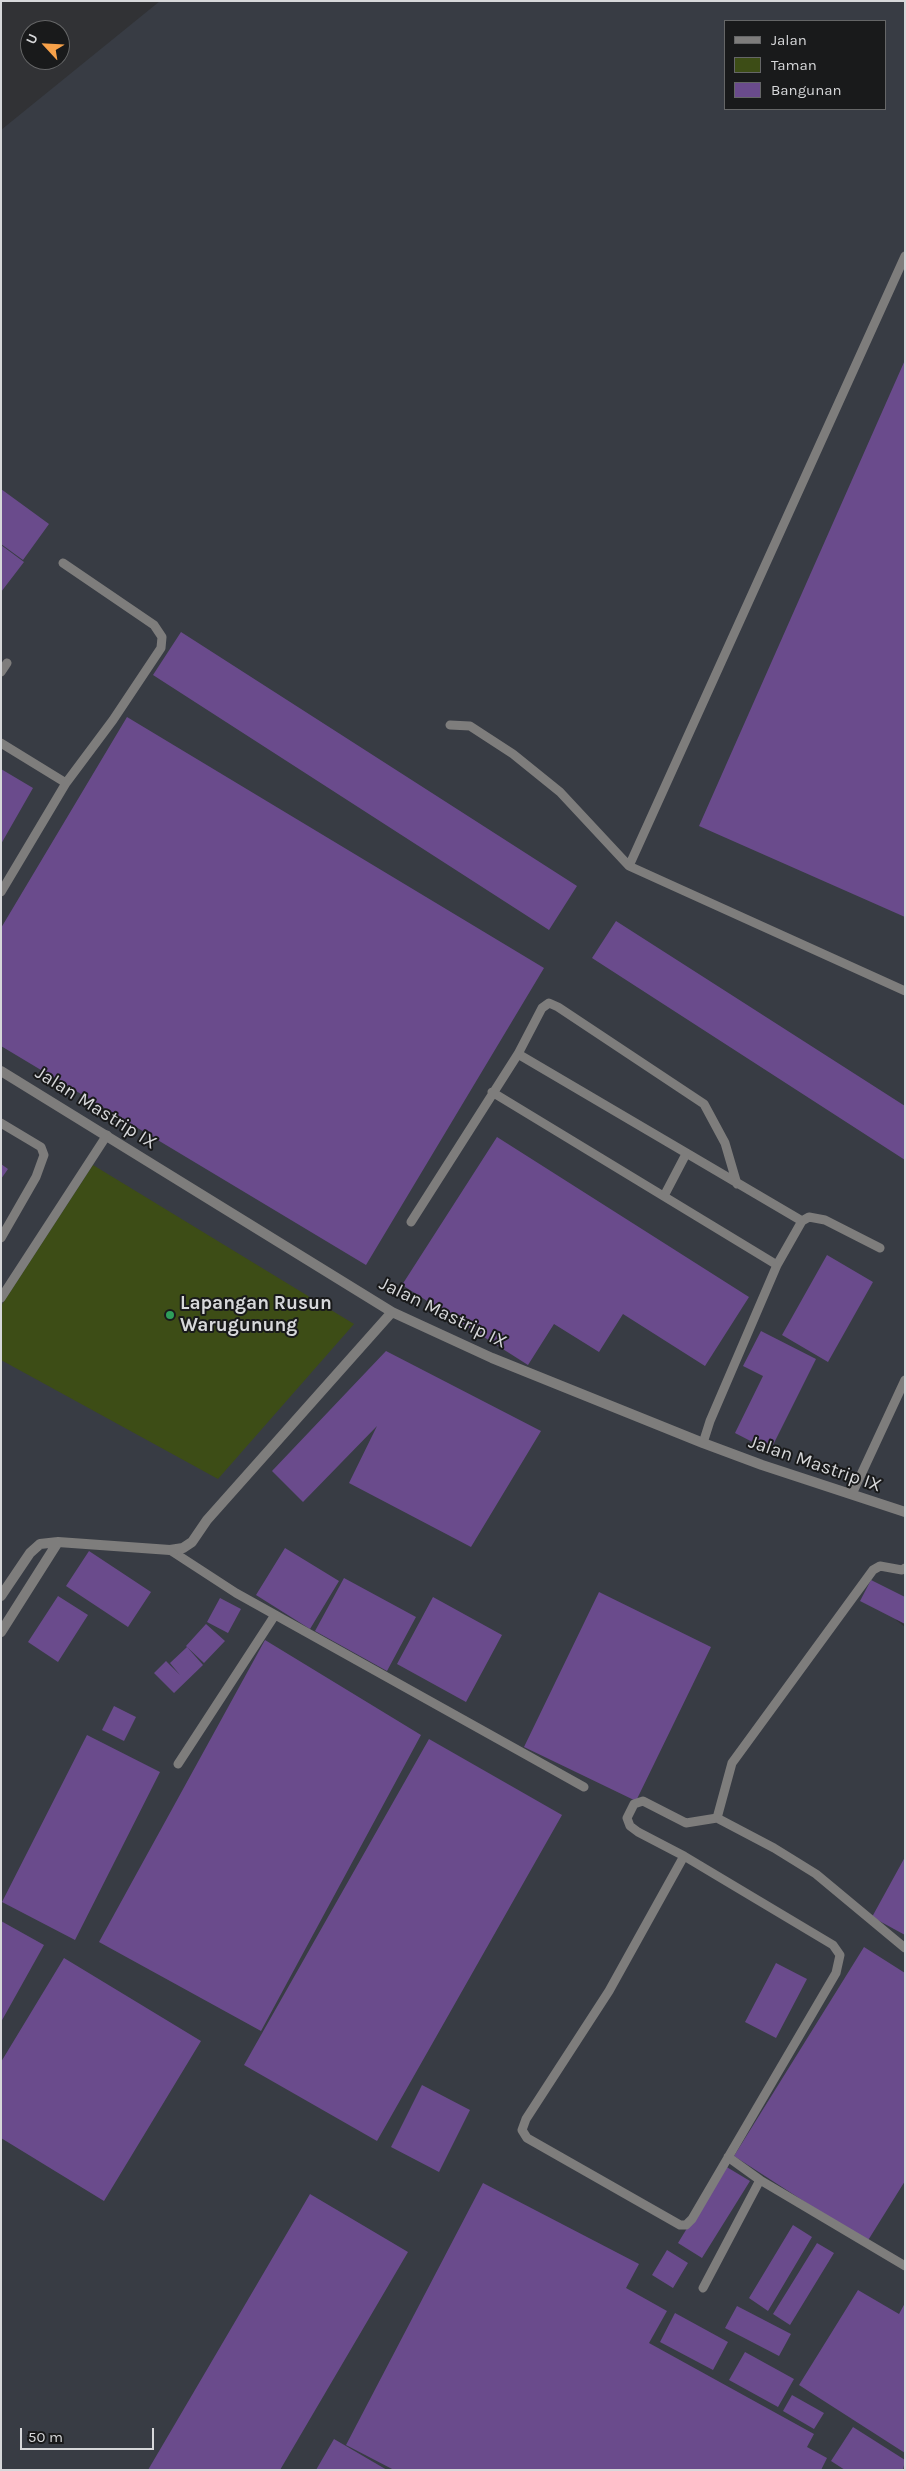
<!DOCTYPE html>
<style>
body{margin:0}
#map{position:relative;width:906px;height:2471px;overflow:hidden;background:#313235;font-family:Karla,sans-serif}
canvas{display:block}
.frame{position:absolute;inset:0;border:2px solid #d7d8da;pointer-events:none}
.legend{position:absolute;left:724px;top:20px;width:162px;height:90px;box-sizing:border-box;background:#191a1b;border:1px solid #656667;margin:0;padding:6px 9px;list-style:none;font-size:15px;color:#d7d8da}
.legend li{display:flex;align-items:center;gap:10px;height:25px}
.legend b{width:25px;border:1px solid #656667}
.north{position:absolute;left:20px;top:20px;width:50px;height:50px;box-sizing:border-box;background:#191a1b;border:1px solid #656667;border-radius:50%;rotate:295deg;font-size:14px;font-weight:700;line-height:20px;text-align:center;color:#d7d8da}
.north::after{content:'';display:block;margin:auto;width:18px;height:22px;background:#f7a149;clip-path:polygon(50% 0,100% 100%,50% 72%,0 100%)}
.scale{position:absolute;left:20px;top:2428px;width:134px;height:22px;box-sizing:border-box;border:2px solid #d7d8da;border-top:0;padding-left:6px;font-size:15px;line-height:18px;white-space:nowrap;color:#d7d8da;-webkit-text-stroke:4px #191a1b;paint-order:stroke}
</style>
<div id="map">
<canvas width="906" height="2471"></canvas>
<div class="frame"></div>
<ul class="legend">
<li><b style="height:6px;background:#7e7d7c"></b>Jalan</li>
<li><b style="height:14px;background:#3d4d16"></b>Taman</li>
<li><b style="height:14px;background:#6a4b8c"></b>Bangunan</li>
</ul>
<div class="north">U</div>
<div class="scale">50 m</div>
</div>
<script>
const ctx = document.querySelector('canvas').getContext('2d');
ctx.lineJoin = 'round';
function fill(path, color) {
  ctx.fillStyle = color;
  ctx.fill(path, 'evenodd');
}
function toPath(rows) {
  const path = new Path2D();
  for (const r of rows) {
    path.moveTo(r[0], r[1]);
    for (let i = 2; i < r.length; i += 2) path.lineTo(r[i], r[i + 1]);
  }
  return path;
}
function strokePath(path, color, width, dash) {
  ctx.strokeStyle = color;
  ctx.lineWidth = width;
  ctx.lineCap = dash ? 'butt' : 'round';
  ctx.setLineDash(dash || []);
  ctx.stroke(path);
}
function write(font, color, halo, rows, align = 'center') {
  ctx.font = font + ' Karla,sans-serif';
  ctx.lineWidth = 4;
  ctx.setLineDash([]);
  ctx.textBaseline = 'middle';
  ctx.strokeStyle = halo;
  ctx.fillStyle = color;
  for (const [text, x, y, turn = 0] of rows) {
    ctx.save();
    ctx.translate(x, y);
    ctx.rotate((+turn || 0) * Math.PI / 180);
    ctx.textAlign = isNaN(turn) ? turn : align;
    if (halo) ctx.strokeText(text, 0, 0);
    ctx.fillText(text, 0, 0);
    ctx.restore();
  }
}
fill(toPath([
 [160,1,905,1,905,1606,896,1620,905,1627,905,2470,1,2470,1,130],
 [725,21,885,21,885,109,725,109]
]), '#383c44');
fill(toPath([
 [93,1165,354,1324,218,1479,1,1360,1,1306]
]), '#3d4d16');
fill(toPath([
 [905,360,905,917,699,826],
 [1,489,49,524,23,560,1,544],
 [1,545,24,562,1,592],
 [181,632,577,886,549,930,153,675],
 [127,717,544,968,366,1265,1,1046,1,928],
 [1,769,33,788,1,844],
 [616,921,905,1106,905,1160,592,958],
 [497,1137,749,1297,705,1366,623,1314,599,1352,554,1324,528,1365,402,1285],
 [1,1164,8,1169,1,1179],
 [827,1255,873,1282,828,1362,782,1335],
 [761,1331,816,1359,770,1451,735,1433,763,1376,743,1366],
 [386,1351,541,1431,471,1547,349,1483,377,1426,303,1502,272,1471],
 [285,1548,339,1581,310,1629,256,1595],
 [89,1551,151,1592,128,1627,66,1586],
 [344,1578,416,1617,387,1671,315,1631],
 [871,1580,905,1597,905,1624,860,1601],
 [599,1592,711,1647,636,1801,524,1747],
 [58,1596,88,1615,58,1662,28,1642],
 [433,1597,502,1635,466,1702,397,1664],
 [220,1598,241,1609,228,1633,207,1622],
 [206,1624,225,1641,204,1663,186,1646],
 [265,1640,421,1735,261,2031,99,1942],
 [187,1647,203,1665,174,1693,154,1673,166,1661,180,1675,170,1663],
 [114,1706,136,1717,124,1741,102,1730],
 [87,1735,160,1772,75,1940,2,1902],
 [429,1739,562,1815,377,2141,244,2065],
 [905,1857,905,1935,872,1917],
 [1,1921,44,1945,1,2022],
 [864,1947,905,1973,905,2181,867,2242,734,2156],
 [64,1958,201,2041,104,2201,1,2138,1,2062],
 [776,1963,807,1979,776,2038,745,2022],
 [422,2085,470,2110,439,2172,391,2147],
 [725,2166,750,2181,702,2258,678,2243],
 [483,2183,639,2264,626,2288,667,2311,649,2343,814,2434,807,2447,827,2458,821,2470,394,2470,346,2445],
 [310,2194,408,2252,280,2470,148,2470],
 [793,2225,812,2237,768,2311,749,2298],
 [817,2243,834,2253,790,2325,773,2314],
 [667,2250,688,2263,673,2288,652,2275],
 [858,2290,899,2314,905,2303,905,2453,799,2385],
 [737,2306,791,2334,779,2356,725,2328],
 [675,2313,728,2342,713,2370,660,2342],
 [745,2352,794,2379,778,2407,729,2380],
 [792,2395,824,2413,814,2429,783,2411],
 [853,2427,905,2460,903,2470,845,2470,831,2461],
 [334,2439,387,2470,316,2470]
]), '#6a4b8c');
strokePath(toPath([
 [905,256,629,866,905,991],
 [1,672,7,663],
 [450,725,470,726,513,754,560,792,629,866],
 [1,743,66,783],
 [1,892,66,783,113,720,161,648,162,637,154,625,63,563],
 [518,1054,802,1221],
 [492,1092,777,1265],
 [1,1123,41,1147,44,1155,36,1177,1,1238],
 [664,1196,686,1154],
 [411,1222,518,1054,542,1008,549,1003,558,1007,704,1104,725,1143,737,1184],
 [1,1298,107,1135],
 [703,1443,710,1421,777,1265,802,1221,809,1217,825,1220,880,1248],
 [852,1494,905,1380],
 [170,1550,236,1593,584,1787],
 [178,1764,275,1615],
 [717,1818,774,1848,816,1874,905,1948],
 [684,1856,609,1991,526,2119,522,2130,527,2138,680,2225,686,2225,692,2219,836,1973,840,1955,833,1945,684,1856,638,1832,630,1826,627,1818,634,1804,643,1801,686,1823,717,1818,732,1763,873,1570,880,1566,902,1570,905,1568],
 [728,2157,760,2180],
 [703,2288,760,2180,905,2266]
]), '#7e7d7c', 9);
strokePath(toPath([
 [1,1071,392,1312,492,1358,703,1443,762,1465,905,1512],
 [1,1596,30,1553,40,1544,58,1542,170,1550,183,1548,192,1542,207,1520,392,1312],
 [1,1632,58,1542]
]), '#7e7d7c', 10);
for (const [x, y, r, color] of [
 [170,1315,5,"#2e9e5b"]
]) {
  const dot = new Path2D();
  dot.arc(x, y, r, 0, 2 * Math.PI);
  ctx.fillStyle = color;
  ctx.fill(dot);
  strokePath(dot, '#191a1b', 2);
}
write('19px', '#d7d8da', '#191a1b', [
 ["Jalan Mastrip IX",96,1108,32],
 ["Jalan Mastrip IX",443,1313,26],
 ["Jalan Mastrip IX",815,1464,19]
]);
write('bold 19px', '#d7d8da', '#191a1b', [
 ["Lapangan Rusun",180,1304],
 ["Warugunung",180,1326]
], 'left');
</script>
